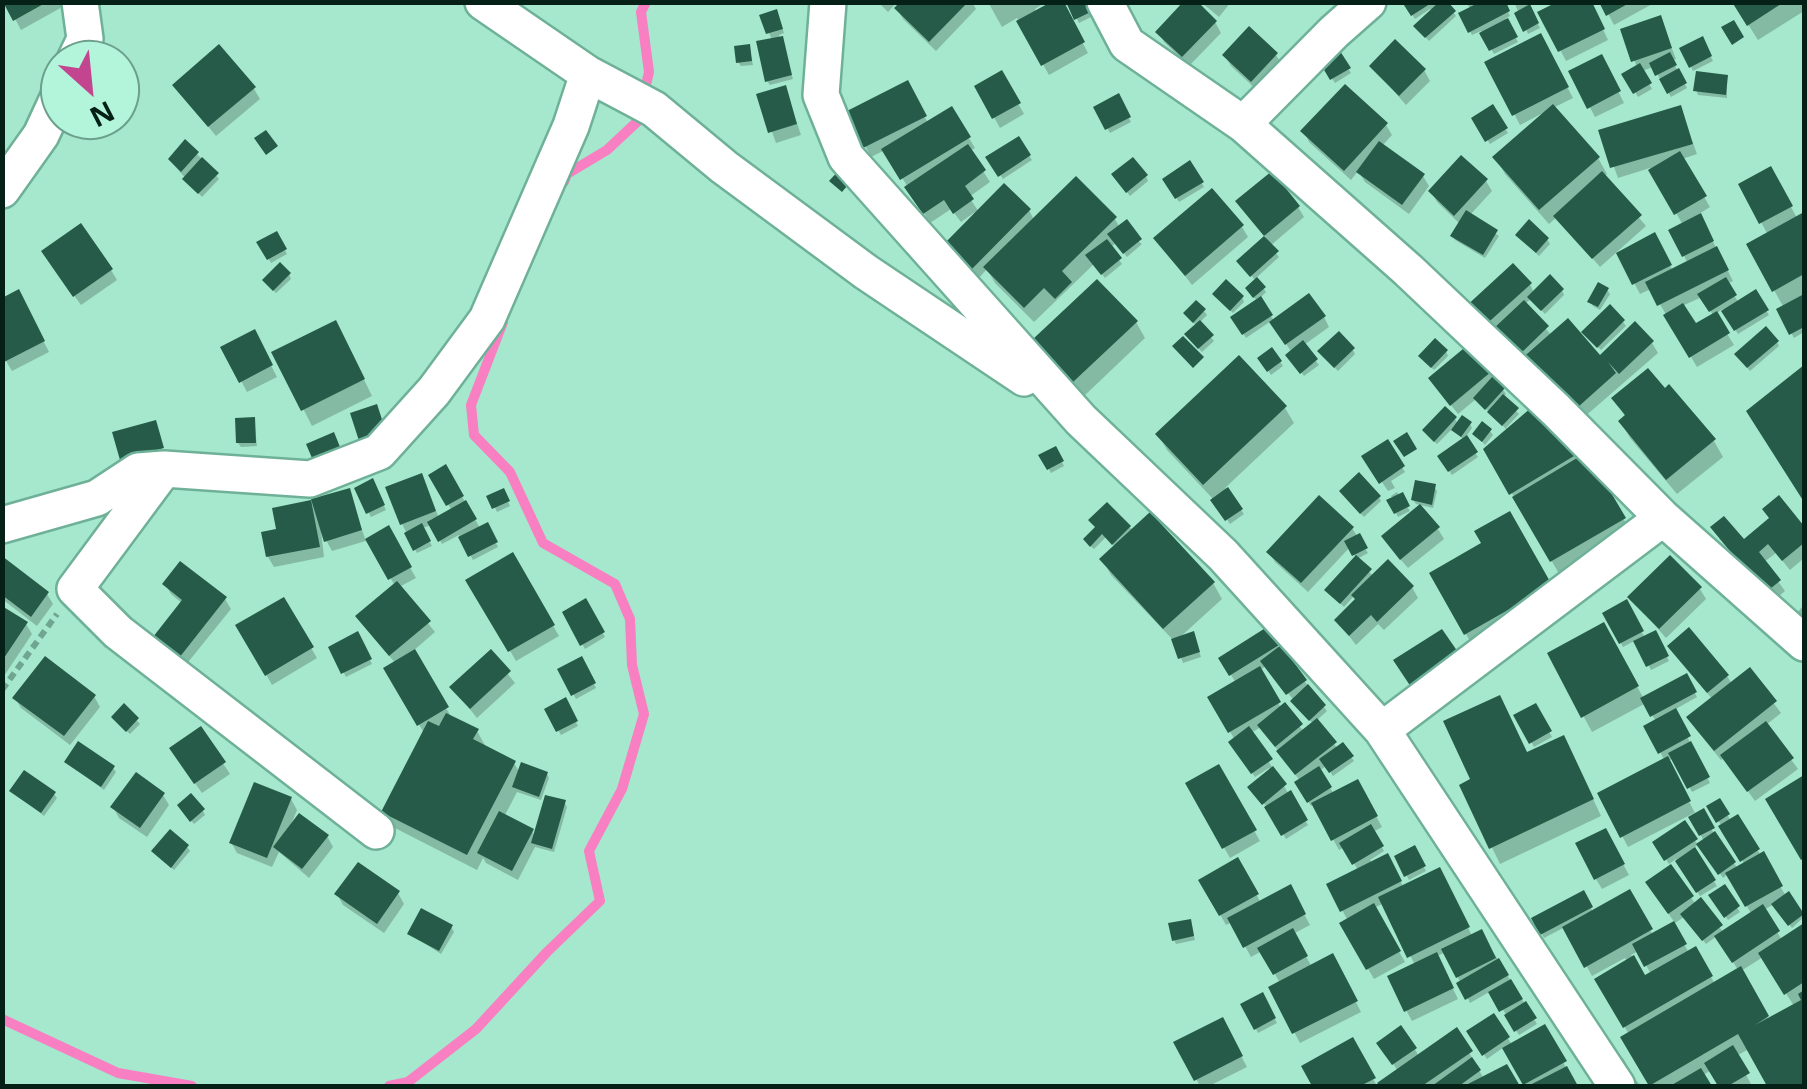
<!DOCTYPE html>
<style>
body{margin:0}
#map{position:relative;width:1807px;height:1089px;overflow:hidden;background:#a5e8cd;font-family:"Noto Sans",sans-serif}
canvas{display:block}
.frame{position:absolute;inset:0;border:5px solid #042017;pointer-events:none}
.north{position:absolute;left:40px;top:40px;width:100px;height:100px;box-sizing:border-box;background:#b2f5da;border:2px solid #6ca08c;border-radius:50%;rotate:153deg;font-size:28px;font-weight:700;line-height:40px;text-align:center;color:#042017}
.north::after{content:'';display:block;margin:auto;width:35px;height:45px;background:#c3448f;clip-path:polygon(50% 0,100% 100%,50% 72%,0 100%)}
</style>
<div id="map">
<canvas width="1807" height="1089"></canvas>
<div class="frame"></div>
<div class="north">N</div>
</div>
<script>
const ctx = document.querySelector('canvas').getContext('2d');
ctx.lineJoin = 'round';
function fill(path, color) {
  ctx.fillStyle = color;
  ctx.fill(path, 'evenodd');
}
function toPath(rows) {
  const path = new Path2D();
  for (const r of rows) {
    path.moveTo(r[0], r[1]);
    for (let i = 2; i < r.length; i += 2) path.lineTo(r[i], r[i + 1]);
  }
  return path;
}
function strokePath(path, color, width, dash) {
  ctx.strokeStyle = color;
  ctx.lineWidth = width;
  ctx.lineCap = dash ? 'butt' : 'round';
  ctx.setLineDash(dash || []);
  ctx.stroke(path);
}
fill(toPath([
 [6,2,62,2,64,6,21,30],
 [878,2,897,2,888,12],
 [904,2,972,2,976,9,936,51,903,19,897,9],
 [988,2,1046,2,1035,9,1037,13,1061,2,1088,53,1049,75,1017,18,1002,27],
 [1069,2,1097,14,1079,23],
 [1201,2,1231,2,1219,17],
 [1445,2,1456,16,1429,41,1419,30,1432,12,1430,9,1415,19,1405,3],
 [1466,2,1503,2,1510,16,1505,19,1518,42,1494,54,1481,31,1472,35,1461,14,1471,10],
 [1514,2,1534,2,1528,5,1540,28,1528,34],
 [1590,2,1608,40,1566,61,1541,13],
 [1602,2,1656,2,1614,25],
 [1734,2,1804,2,1804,11,1758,40],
 [762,16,778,16,784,33,779,35,793,79,770,85,767,81,772,40],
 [1660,18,1676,59,1672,60,1687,88,1671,97,1653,67,1642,71,1652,89,1638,97,1625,75,1637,67,1623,31],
 [1215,22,1221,33,1189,66,1164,42,1158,32],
 [1540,36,1573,98,1553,108,1598,158,1607,174,1604,176,1646,226,1600,267,1557,217,1549,224,1505,174,1496,158,1543,113,1520,125,1487,63],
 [1702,40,1713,61,1693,71,1683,49],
 [749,47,753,65,741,66,738,62],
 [1339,54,1351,73,1335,83,1323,64],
 [1276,55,1282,65,1258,91,1231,66,1225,56],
 [1601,57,1624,103,1595,117,1571,72],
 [1372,66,1424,70,1430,81,1406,105],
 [1001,73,1024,114,1000,128,977,87],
 [1727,77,1727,98,1698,95,1696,90],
 [907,83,928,123,951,109,975,148,970,151,990,182,969,197,979,212,1029,210,1034,220,1115,219,1120,228,1142,244,1127,257,1116,243,1110,248,1122,264,1105,278,1094,264,1034,322,995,283,987,269,977,280,952,256,975,212,961,222,951,209,930,223,885,150,871,157,848,113],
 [175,86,254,89,260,99,216,136],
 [785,88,801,135,776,143,759,96],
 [1118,97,1131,122,1110,133,1096,108],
 [1492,107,1508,133,1490,144,1474,119],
 [1680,108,1697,154,1682,159,1710,207,1699,214,1733,281,1727,284,1739,303,1755,293,1769,315,1738,334,1723,309,1715,314,1734,345,1697,367,1651,289,1640,294,1619,254,1654,235,1673,271,1688,264,1672,231,1683,225,1650,168,1618,178,1601,131],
 [1702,297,1713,315,1695,326,1682,306],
 [1386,125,1392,135,1382,146,1423,176,1429,186,1409,214,1365,182,1358,171,1351,180,1309,142,1304,131],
 [1018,139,1032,160,1003,179,989,158],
 [197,154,219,179,202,197,173,164],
 [1190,164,1204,187,1179,202,1165,180],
 [1770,169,1797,218,1804,214,1804,332,1794,338,1779,310,1784,308,1749,245,1768,235,1741,185],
 [1146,176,1148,181,1130,196,1117,179],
 [1486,181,1492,191,1470,215,1499,236,1485,258,1455,240,1453,236,1460,224,1437,202,1431,191],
 [1298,207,1304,217,1270,246,1279,257,1256,278,1266,292,1260,298,1274,321,1324,317,1329,327,1304,345,1319,365,1304,376,1291,359,1292,353,1271,321,1246,338,1233,317,1258,302,1250,293,1256,281,1239,262,1266,237,1244,211],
 [1242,227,1248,237,1192,285,1156,238],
 [276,234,287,254,271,263,260,243],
 [1521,239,1547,239,1550,244,1539,256],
 [50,262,111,270,117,280,81,305],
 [289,274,291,279,276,293,267,284],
 [1530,284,1534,293,1562,290,1564,295,1545,314,1531,299,1525,304,1552,336,1599,358,1652,343,1658,353,1575,425,1472,320],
 [1607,290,1610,294,1600,310,1593,306,1590,302],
 [1242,297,1244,302,1233,313,1218,299],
 [2,300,24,303,49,352,12,371,2,354],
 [1204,311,1207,315,1199,323,1214,341,1202,352,1190,339,1197,326,1188,318],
 [1136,322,1145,338,1083,397,1045,357,1035,341],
 [1623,322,1626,326,1601,350,1587,337],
 [254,333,277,377,247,392,224,348],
 [344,339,372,396,312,426,275,354],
 [1777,342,1779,346,1750,371,1740,359],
 [1272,350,1283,366,1271,375,1260,358],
 [1353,350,1355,354,1338,371,1323,356],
 [1446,351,1448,356,1434,370,1424,360],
 [1239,358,1285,408,1294,423,1225,488,1244,514,1230,524,1214,500,1167,450,1158,434],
 [1804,369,1804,500,1750,412],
 [1490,373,1506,394,1503,397,1519,414,1506,428,1586,456,1633,535,1561,577,1486,449,1508,431,1476,399,1458,414,1431,379],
 [1615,399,1714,441,1723,457,1677,494,1630,438,1621,422,1626,418],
 [1455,419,1458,424,1470,424,1472,428,1465,438,1478,457,1452,475,1440,457,1464,440,1452,429,1437,444,1427,435],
 [254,420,257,446,241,447,238,443],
 [1490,431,1493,435,1485,445,1475,434],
 [1387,443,1405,472,1391,481,1395,488,1388,491,1365,457],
 [1055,449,1064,466,1051,473,1042,456],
 [445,467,480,528,487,525,498,547,473,560,459,535,442,544,432,525,422,528,432,546,417,553,402,524,426,486,439,518,452,511,431,475],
 [372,482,386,510,371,517,357,489],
 [1434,487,1437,491,1433,508,1416,504,1413,500],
 [348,491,366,541,388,529,416,578,399,587,435,632,413,651,453,720,477,731,486,747,514,763,520,773,547,774,549,778,541,800,517,792,504,817,532,831,535,837,564,802,567,807,554,852,535,847,518,880,486,863,483,858,477,870,393,827,384,812,424,733,387,669,396,664,364,626,395,586,369,540,332,551,321,531,324,557,274,567,268,557,264,534,279,531,275,510],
 [503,491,510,506,497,512,490,497],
 [1397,492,1410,511,1398,517,1390,501,1393,499,1391,496],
 [1344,496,1379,497,1381,501,1364,517],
 [1779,499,1804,530,1804,558,1790,570,1776,553,1764,562,1785,591,1772,602,1719,538,1744,542,1771,520],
 [1129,527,1213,583,1222,599,1178,639,1195,639,1201,657,1183,663,1175,642,1111,575,1102,559,1115,547,1106,537,1094,549,1088,544,1097,528],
 [1352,528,1368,553,1357,559,1374,577,1412,587,1418,598,1384,630,1378,624,1356,645,1337,620,1356,601,1354,596,1344,607,1330,594,1356,558,1350,547,1308,592,1275,562,1269,552],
 [1438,529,1444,539,1408,568,1390,547],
 [512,555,559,636,516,661,469,580],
 [2,559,47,594,53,604,37,626,2,599],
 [1432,574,1559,602,1475,650],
 [165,584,225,599,231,609,185,666,156,637,183,604,171,594],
 [1700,589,1706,599,1666,638,1630,597],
 [283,600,317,658,272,685,239,626],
 [585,601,605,637,585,649,565,613],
 [1626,603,1645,638,1655,634,1669,661,1651,670,1636,640,1623,647,1605,614],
 [1803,606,1804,607,1804,625,1795,615],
 [2,608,26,624,32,634,2,679],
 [1603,626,1644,699,1686,677,1697,697,1674,710,1710,783,1692,792,1674,758,1668,761,1696,815,1703,811,1714,834,1738,869,1745,865,1710,807,1719,801,1731,821,1737,817,1786,896,1804,917,1792,928,1774,904,1764,910,1782,940,1804,926,1804,1086,1770,1086,1749,1049,1736,1056,1752,1086,1721,1086,1711,1070,1702,1076,1709,1086,1651,1086,1623,1038,1630,1036,1597,980,1628,962,1625,958,1592,976,1565,927,1544,938,1534,919,1583,893,1593,912,1629,892,1653,935,1673,924,1689,953,1695,949,1715,984,1738,970,1717,936,1706,944,1684,917,1675,923,1654,893,1671,867,1669,864,1696,905,1725,933,1752,915,1728,874,1723,878,1700,844,1704,841,1692,819,1696,816,1694,813,1628,847,1600,794,1665,761,1646,727,1656,722,1646,703,1592,732,1550,654],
 [1638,951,1651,974,1644,978,1631,955],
 [1763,957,1794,1006,1769,1020,1741,971],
 [1266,630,1327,711,1316,721,1338,749,1343,745,1354,761,1333,776,1326,766,1319,771,1334,794,1363,792,1382,827,1373,832,1384,851,1370,860,1372,863,1387,856,1404,888,1445,880,1472,936,1481,932,1537,1024,1519,1035,1491,991,1470,1003,1446,952,1437,956,1458,999,1412,1021,1406,1010,1415,965,1384,903,1374,908,1405,962,1374,979,1342,924,1348,921,1329,885,1358,870,1344,847,1339,850,1314,804,1311,806,1297,783,1300,781,1261,727,1251,733,1308,825,1286,839,1267,807,1253,792,1271,771,1269,768,1255,777,1231,743,1235,740,1210,698,1236,683,1221,659],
 [1266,666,1313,724,1304,731,1281,708,1260,670],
 [357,635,372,664,346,677,331,648],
 [1670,647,1727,676,1732,684,1749,670,1781,713,1766,725,1798,769,1755,801,1724,758,1721,760,1695,728,1713,700],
 [491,653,515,683,477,718,452,687],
 [581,659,596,688,576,699,560,670],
 [94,696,100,707,70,745,21,708,15,698],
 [565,701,578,726,561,735,547,710],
 [1535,706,1552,737,1534,747,1517,716],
 [124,707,140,724,130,734,116,721],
 [200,729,230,774,202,793,178,759],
 [1523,753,1572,754,1601,816,1500,864,1462,786],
 [67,763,113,768,116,772,104,790],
 [1218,767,1260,841,1230,858,1188,784],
 [12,791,54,794,57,798,44,816],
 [163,795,169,805,147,837,119,818,113,807],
 [291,799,297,810,290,827,327,836,333,847,309,878,279,852,272,867,237,853,231,842],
 [182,810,203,811,205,815,194,824],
 [1684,824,1698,845,1693,848,1717,886,1700,896,1676,859,1669,864,1655,843],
 [1605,831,1629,875,1602,889,1596,879],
 [187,847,190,851,174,870,157,856],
 [1414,849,1426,871,1409,880,1397,857],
 [1237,860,1261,903,1290,888,1310,925,1293,934,1312,967,1333,957,1361,1012,1300,1043,1271,988,1280,983,1262,951,1251,957,1232,922,1226,925,1201,880],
 [1724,888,1740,912,1728,920,1711,896],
 [398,893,404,904,384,933,343,905,337,894],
 [1192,926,1195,940,1176,944,1174,940],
 [451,927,454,932,441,954,410,934],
 [1262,996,1277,1023,1258,1033,1244,1005],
 [1494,1016,1512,1045,1544,1027,1576,1086,1527,1086,1504,1047,1487,1059,1469,1032],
 [1222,1020,1247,1067,1209,1086,1200,1086,1177,1043],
 [1457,1031,1484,1079,1506,1067,1517,1086,1315,1086,1304,1067,1352,1041,1377,1086,1398,1071,1379,1043,1415,1049,1419,1057],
 [1623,1058,1634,1078,1641,1086,1626,1086,1614,1063]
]), '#0003');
strokePath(toPath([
 [644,94,649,72,641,12,646,2],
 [564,182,567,174,607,150,639,120,641,111],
 [2,1019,118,1073,192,1086],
 [389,1086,408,1082,476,1029,547,952,600,901,589,851,622,789,644,714,632,665,630,619,615,584,543,543,510,472,474,435,471,405,503,322]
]), '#f87fc1', 10);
fill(toPath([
 [3,2,47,2,13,21],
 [900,2,968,2,929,42,894,8],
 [1051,2,1064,2,1085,42,1041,66,1016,21],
 [1066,2,1094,2,1097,9,1074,20],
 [1183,2,1198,2,1217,21,1182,57,1155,32],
 [1402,2,1433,2,1411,16],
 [1439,2,1448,2,1456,11,1425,38,1413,26],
 [1480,2,1506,2,1510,11,1468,33,1458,13],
 [1557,2,1592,2,1605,29,1558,52,1537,12],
 [1599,2,1631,2,1606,16],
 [1732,2,1784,2,1747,26],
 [1530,4,1539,23,1523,32,1514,13],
 [777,9,783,29,766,34,759,15],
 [1661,15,1672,48,1631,62,1620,29],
 [1508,18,1518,37,1489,51,1479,33],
 [1734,20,1744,37,1732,45,1721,27],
 [1249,26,1278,53,1251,82,1222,55],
 [1541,33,1569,87,1512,116,1484,62],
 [783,36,792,75,765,82,756,41],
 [1703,36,1712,56,1689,68,1679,48],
 [1395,39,1426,69,1399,96,1369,66],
 [219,44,256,87,208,127,172,85],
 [750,44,752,61,736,63,734,46],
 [1340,51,1351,68,1330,80,1320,63],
 [1670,52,1677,65,1655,76,1649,63],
 [1602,54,1621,91,1587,109,1568,71],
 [1640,63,1652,83,1633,94,1621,74],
 [1679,68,1687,83,1667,94,1659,79],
 [1002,70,1021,103,992,119,974,86],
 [1696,71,1728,75,1726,95,1693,91],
 [908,80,927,116,863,148,845,112],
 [1345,84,1388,123,1344,171,1300,131],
 [786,85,797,124,768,133,756,94],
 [1119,93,1131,117,1105,130,1093,107],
 [1493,104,1508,128,1485,142,1471,118],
 [1553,104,1600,157,1539,210,1492,157],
 [1681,105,1693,144,1610,168,1598,130],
 [952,106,971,137,900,180,881,149],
 [266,130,278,146,266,155,254,138],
 [1019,136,1031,155,998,177,985,157],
 [185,139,199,152,181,172,168,159],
 [1379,141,1425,174,1402,205,1356,172],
 [968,144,986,170,965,186,974,199,953,214,944,200,923,214,904,187],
 [1680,151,1707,196,1674,215,1648,170],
 [1461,155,1488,179,1454,216,1428,191],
 [202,157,219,173,198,194,182,179],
 [1133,157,1148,175,1126,193,1111,174],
 [1190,160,1204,182,1175,199,1162,179],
 [1771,166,1793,206,1759,224,1738,184],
 [841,168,853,179,842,192,829,181],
 [1272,171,1300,206,1264,236,1235,201],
 [1602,171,1642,215,1592,259,1553,216],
 [1076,176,1117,217,1062,271,1072,282,1055,299,1044,288,1024,308,983,267],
 [1004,183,1031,209,970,271,943,245],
 [1212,188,1244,225,1185,276,1153,238],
 [1466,210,1498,230,1483,255,1450,236],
 [1804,212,1804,274,1772,292,1746,244],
 [1701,213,1714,241,1682,257,1668,230],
 [1127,219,1142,239,1123,254,1107,234],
 [1529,219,1549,238,1536,253,1515,235],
 [81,223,113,269,73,297,41,251],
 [277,231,287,249,267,260,256,242],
 [1655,232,1672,265,1632,285,1616,253],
 [1264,236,1279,251,1250,277,1236,261],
 [1107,239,1122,258,1101,275,1085,255],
 [1717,246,1729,270,1657,306,1645,282],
 [280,262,291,273,273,291,262,280],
 [1513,263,1532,283,1481,329,1463,309],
 [1550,274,1564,289,1541,311,1527,297],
 [1257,277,1266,287,1253,298,1245,288],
 [1726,277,1737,295,1709,312,1697,294],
 [1097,279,1138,321,1073,382,1032,340],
 [1226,279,1244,296,1230,311,1212,294],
 [1598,282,1609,288,1598,307,1587,302],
 [19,289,45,341,4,362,2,298],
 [1756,289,1769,310,1734,331,1721,311],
 [1309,293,1326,316,1285,345,1269,322],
 [1804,294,1804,327,1789,335,1776,309],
 [1261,296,1273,315,1242,335,1230,317],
 [1196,300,1206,309,1193,323,1183,313],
 [1524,300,1549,326,1518,356,1492,330],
 [1683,303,1696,323,1717,311,1730,333,1689,358,1663,315],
 [1610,304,1625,320,1597,348,1581,332],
 [1568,318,1600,355,1635,321,1654,341,1619,374,1608,362,1616,373,1568,416,1519,361],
 [336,320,365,379,301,411,271,352],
 [1200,320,1214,335,1198,349,1184,334],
 [1766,326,1779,341,1747,368,1734,354],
 [255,329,273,365,239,383,220,347],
 [1339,331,1355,348,1334,368,1317,351],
 [1183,336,1204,357,1193,368,1172,346],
 [1435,338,1448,350,1431,368,1418,356],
 [1303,340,1318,359,1300,374,1285,355],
 [1469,344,1492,371,1450,406,1428,378],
 [1272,347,1282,361,1267,372,1257,358],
 [1239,355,1287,406,1203,485,1155,434],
 [1804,365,1804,502,1746,411],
 [1648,368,1665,388,1669,384,1716,439,1666,480,1618,421,1625,415,1611,398],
 [1493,376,1505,388,1485,410,1473,398],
 [1503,394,1519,408,1502,426,1487,412],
 [1539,401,1584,450,1509,495,1483,449],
 [377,404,388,438,361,447,350,413],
 [1445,406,1457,417,1434,442,1422,430],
 [1462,415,1472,422,1461,437,1451,430],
 [255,417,256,443,236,443,235,418],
 [156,420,164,448,120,460,112,432],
 [1482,421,1492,429,1482,442,1472,434],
 [334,432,340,447,312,458,306,444],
 [1407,432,1417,449,1404,457,1393,441],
 [1467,435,1478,452,1448,472,1437,456],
 [1388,439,1405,466,1379,484,1361,456],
 [1056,446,1064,461,1047,470,1038,455],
 [1587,452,1626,518,1550,562,1512,497],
 [446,464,464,496,446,506,428,475],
 [1359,472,1381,496,1360,514,1339,491],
 [422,473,436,511,400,525,385,487],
 [373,478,385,505,366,514,354,488],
 [1415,480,1436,484,1432,505,1411,500],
 [1228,487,1243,509,1225,521,1210,500],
 [350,488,362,530,324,542,311,499],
 [504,488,510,501,492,509,486,496],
 [1403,492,1410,506,1394,514,1386,500],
 [1319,495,1354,527,1301,583,1266,552],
 [1779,495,1804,526,1804,543,1782,561,1768,544,1759,552,1781,580,1765,593,1710,527,1724,516,1744,539,1769,518,1762,509],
 [311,500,320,547,266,557,261,532,276,529,272,508],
 [466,500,477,519,438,542,427,522],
 [1107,502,1131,526,1112,545,1102,534,1090,547,1083,539,1095,527,1088,520],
 [1420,504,1440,527,1400,560,1381,536],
 [1510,511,1552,585,1464,635,1429,573,1481,543,1474,531],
 [1150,512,1215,582,1163,629,1099,559],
 [488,522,498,542,468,557,458,537],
 [422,523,431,541,413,551,404,533],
 [389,525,412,567,388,580,365,539],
 [1360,533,1368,548,1352,556,1344,541],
 [513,552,555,625,508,652,465,580],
 [1356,555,1372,569,1340,604,1324,590],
 [1670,555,1702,587,1659,629,1627,597],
 [2,556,49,592,31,617,2,595],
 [1388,559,1414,586,1377,622,1371,615,1349,636,1334,620,1355,599,1351,595],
 [180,561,227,597,179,658,153,637,182,600,162,584],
 [397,581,431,621,389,656,355,616],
 [284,597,314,647,265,676,235,625],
 [586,598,605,632,580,646,562,612],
 [1627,599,1644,631,1619,644,1602,613],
 [2,606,28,622,2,661],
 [1604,622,1639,686,1581,718,1547,653],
 [1267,627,1279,645,1229,676,1218,658],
 [1689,627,1729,675,1707,693,1667,646],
 [1442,629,1460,655,1411,687,1393,660],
 [1656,630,1669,656,1646,667,1633,641],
 [358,631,372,659,341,674,328,647],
 [1194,631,1200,652,1178,659,1171,639],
 [1281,645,1307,680,1286,695,1260,661],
 [415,649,449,707,417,726,383,668],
 [491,649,511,671,470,709,449,687],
 [45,656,96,695,64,736,12,698],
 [582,656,596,683,571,696,557,669],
 [1260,666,1281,702,1228,733,1207,697],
 [1750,667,1777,701,1714,751,1686,717],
 [1687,673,1697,692,1650,717,1640,698],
 [1308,684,1326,705,1309,721,1290,701],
 [1500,695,1527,752,1564,735,1594,799,1489,849,1459,785,1470,779,1443,721],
 [566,697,578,721,556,732,544,709],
 [1285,702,1303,724,1275,747,1257,725],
 [124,703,139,718,126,732,111,717],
 [1536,703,1552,731,1529,744,1513,715],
 [1676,708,1691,736,1658,754,1643,726],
 [446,713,479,729,473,739,516,761,467,855,381,812,428,721,439,726],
 [1317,718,1337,742,1295,775,1276,751],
 [1766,721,1794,758,1747,792,1720,755],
 [201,726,226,762,194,784,169,748],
 [1249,726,1273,759,1251,774,1228,742],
 [78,741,115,766,101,787,64,762],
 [1691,741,1710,777,1687,789,1668,753],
 [1343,742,1354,756,1329,773,1319,759],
 [1668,756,1691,801,1620,838,1597,793],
 [521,762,548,772,539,797,512,787],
 [1219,764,1257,830,1222,849,1185,783],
 [1273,766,1287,784,1262,805,1247,787],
 [1319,766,1332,787,1307,803,1294,782],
 [24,770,56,792,41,813,9,791],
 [136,772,165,793,140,828,110,807],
 [1804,775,1804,858,1801,860,1765,799],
 [1358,779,1378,816,1331,841,1311,803],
 [254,782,292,797,267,858,229,843],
 [1291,790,1308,820,1281,836,1264,807],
 [191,793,205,809,190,822,177,805],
 [545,795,566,800,552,849,531,843],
 [1720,798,1730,814,1716,823,1706,806],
 [1704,808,1715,828,1699,836,1688,817],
 [499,811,534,829,512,871,477,853],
 [299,813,329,835,302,869,273,847],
 [1738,814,1760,849,1740,862,1718,826],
 [1685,820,1698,839,1664,861,1652,842],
 [1371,824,1384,846,1352,865,1339,843],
 [1606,828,1625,864,1594,880,1575,843],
 [170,829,189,845,171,868,151,851],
 [1715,831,1736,862,1718,875,1696,844],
 [1415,845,1426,866,1404,877,1394,856],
 [1695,847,1716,880,1696,893,1675,861],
 [1764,851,1783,886,1745,907,1725,873],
 [1388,853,1402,881,1340,912,1326,884],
 [1238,857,1259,894,1219,916,1198,880],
 [358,862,400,891,377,924,334,894],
 [1671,864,1694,896,1668,914,1645,882],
 [1440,867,1470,927,1407,958,1378,897],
 [1291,884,1306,914,1243,948,1227,918],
 [1725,884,1740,906,1724,918,1708,895],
 [1630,889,1653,929,1584,968,1562,927],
 [1584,890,1593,907,1540,935,1531,918],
 [1789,891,1804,914,1788,926,1771,904],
 [1701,897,1723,925,1702,941,1680,914],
 [1374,903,1401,951,1366,970,1339,923],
 [1763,904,1780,931,1732,963,1714,936],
 [421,908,453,925,439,951,407,934],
 [1191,919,1194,936,1172,941,1168,923],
 [1674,921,1687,944,1644,967,1632,944],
 [1804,923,1804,982,1784,995,1758,953],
 [1293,928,1308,956,1273,975,1257,948],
 [1482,929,1496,958,1456,978,1441,949],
 [1696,946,1713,976,1623,1028,1594,979,1634,955,1645,975],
 [1437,952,1454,988,1404,1012,1387,976],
 [1333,953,1358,1001,1292,1034,1268,987],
 [1499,958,1509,975,1465,1000,1456,983],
 [1741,966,1769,1016,1755,1025,1801,1000,1798,994,1804,990,1804,1085,1767,1086,1738,1034,1649,1086,1620,1037],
 [1511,979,1523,999,1499,1012,1488,992],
 [1263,992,1276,1018,1254,1030,1240,1004],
 [1526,1001,1537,1018,1514,1032,1504,1015],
 [1494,1013,1510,1037,1482,1056,1466,1031],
 [1223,1017,1243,1056,1194,1081,1173,1042],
 [1545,1024,1567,1061,1523,1085,1502,1048],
 [1401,1025,1417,1048,1392,1065,1376,1043],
 [1457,1027,1473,1051,1422,1086,1380,1086,1377,1083],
 [1353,1037,1376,1078,1360,1086,1312,1086,1301,1066],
 [1733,1045,1750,1073,1728,1086,1718,1086,1704,1063],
 [1472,1057,1481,1070,1459,1086,1432,1086],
 [1507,1064,1520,1086,1464,1086],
 [1567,1066,1578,1086,1528,1086],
 [1701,1068,1712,1086,1670,1086]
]), '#255b48');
const minor = toPath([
 [483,2,588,74,654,109,724,167,866,272,1024,378],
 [828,2,821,95,846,157,1081,420,1223,555,1382,730,1617,1086],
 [1105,2,1127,44,1243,124],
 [1368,2,1334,32,1243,124,1408,270,1556,410,1663,518,1804,643],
 [75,60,85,39,80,2],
 [2,190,41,135,60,94],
 [164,469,75,589,118,632,376,831],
 [2,525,97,498,138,471,164,469,310,479,379,452,434,391,487,319,571,126,588,74],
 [1382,730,1663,518]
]);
strokePath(minor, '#6fb198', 40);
strokePath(toPath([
 [2,690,57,614]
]), '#70a691', 6, [8, 5]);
strokePath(minor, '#fff', 35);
</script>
